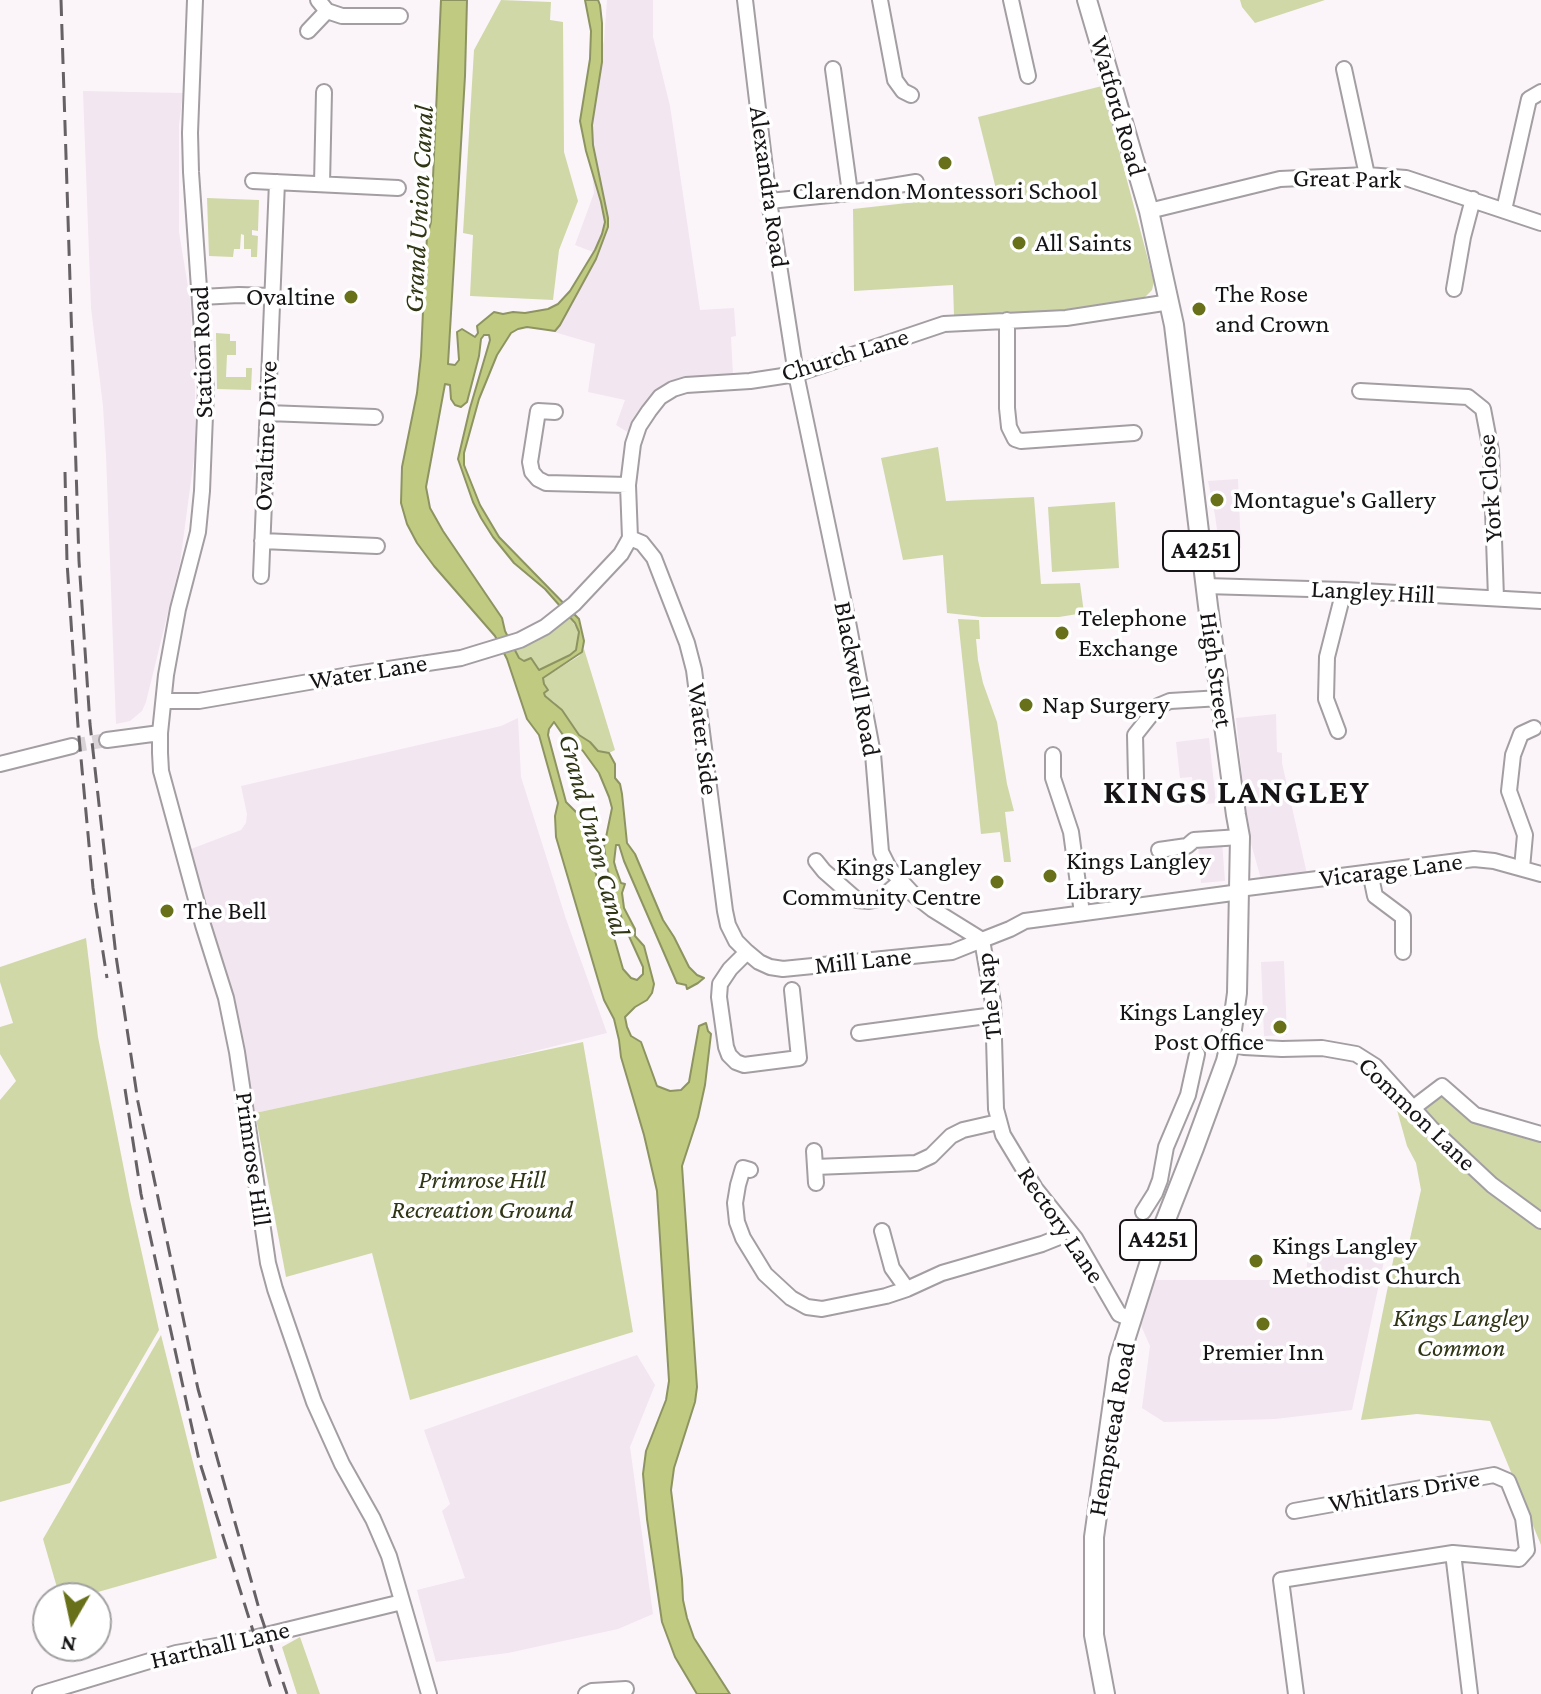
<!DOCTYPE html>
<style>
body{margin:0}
#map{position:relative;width:1541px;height:1694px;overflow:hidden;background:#fbf5fa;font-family:"Crimson Pro",serif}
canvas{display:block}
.north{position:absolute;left:32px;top:1582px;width:80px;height:80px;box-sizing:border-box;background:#fff;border:2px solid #a2a1a2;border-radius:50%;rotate:189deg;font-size:22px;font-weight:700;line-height:32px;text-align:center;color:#161416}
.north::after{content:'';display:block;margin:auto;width:28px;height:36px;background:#687119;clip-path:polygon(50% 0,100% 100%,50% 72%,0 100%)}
</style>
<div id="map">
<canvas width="1541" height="1694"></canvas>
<div class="north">N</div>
</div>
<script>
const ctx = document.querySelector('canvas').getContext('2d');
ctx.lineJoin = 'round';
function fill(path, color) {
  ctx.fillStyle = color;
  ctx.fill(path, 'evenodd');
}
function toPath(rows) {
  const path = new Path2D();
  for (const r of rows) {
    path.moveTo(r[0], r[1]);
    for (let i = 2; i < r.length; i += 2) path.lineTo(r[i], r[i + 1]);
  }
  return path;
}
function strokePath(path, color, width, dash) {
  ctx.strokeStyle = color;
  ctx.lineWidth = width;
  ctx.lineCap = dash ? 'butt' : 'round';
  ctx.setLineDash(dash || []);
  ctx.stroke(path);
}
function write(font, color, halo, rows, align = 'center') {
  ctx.font = font + ' "Crimson Pro",serif';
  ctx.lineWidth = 7;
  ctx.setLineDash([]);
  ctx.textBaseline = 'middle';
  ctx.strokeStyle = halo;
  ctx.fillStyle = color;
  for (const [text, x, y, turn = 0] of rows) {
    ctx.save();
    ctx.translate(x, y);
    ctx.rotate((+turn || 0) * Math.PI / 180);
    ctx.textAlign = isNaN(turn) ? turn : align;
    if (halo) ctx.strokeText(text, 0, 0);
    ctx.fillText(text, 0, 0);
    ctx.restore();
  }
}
fill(toPath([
 [607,0,653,0,653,37,670,106,700,310,734,308,736,336,731,337,733,375,702,376,674,382,645,405,635,418,629,433,616,425,625,400,588,392,595,344,551,331,593,252,575,245,594,193,586,108,604,41],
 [83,91,183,93,179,125,179,232,190,299,195,370,195,451,180,563,146,702,142,711,130,721,116,724,106,455,103,406,91,308],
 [1238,479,1241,548,1220,551,1215,515,1208,481],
 [1276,714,1277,752,1282,753,1282,763,1307,874,1261,879,1248,833,1236,718],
 [518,718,521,777,566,919,607,1033,491,1062,255,1113,236,1015,191,849,241,830,246,823,247,814,241,786,501,726],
 [1209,738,1216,803,1195,805,1192,777,1180,778,1176,742],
 [1222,842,1225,881,1201,883,1198,844],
 [1284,961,1287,1035,1264,1036,1261,962],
 [1308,1246,1385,1256,1352,1410,1275,1419,1164,1422,1142,1408,1150,1346,1139,1321,1151,1280,1306,1280],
 [637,1355,655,1385,630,1447,653,1614,618,1629,508,1653,436,1662,417,1590,465,1578,442,1511,450,1504,424,1430]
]), '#f2e6f1');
fill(toPath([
 [501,0,551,2,550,20,563,22,564,152,578,201,559,250,553,300,470,296,473,235,463,233,474,50],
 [1240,0,1325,0,1255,23,1242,7],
 [1102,86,1154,282,1152,290,1143,299,1068,311,954,316,953,285,854,291,853,209,997,193,978,117],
 [207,198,259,200,258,231,252,230,252,235,258,236,257,257,251,257,251,249,244,249,244,235,241,234,240,249,234,249,233,257,209,256],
 [216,333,230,334,230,341,236,341,236,355,227,355,226,377,246,377,246,368,252,368,251,390,217,389],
 [938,447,946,501,1034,497,1041,584,1080,583,1084,613,1059,617,982,617,947,613,943,555,903,560,881,458],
 [1115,502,1119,568,1052,572,1048,507],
 [570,618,579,632,576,650,570,655,539,671,519,658,513,647,530,643,551,632],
 [958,619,979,620,980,639,976,639,978,660,983,683,997,722,1007,784,1014,811,1005,812,1011,862,1004,862,1000,832,981,834],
 [584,649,615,750,609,753,598,751,590,742,579,735,554,702,545,696,544,693,543,678,579,656],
 [86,938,98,1037,130,1200,159,1330,70,1483,0,1502,0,1100,16,1081,0,1054,0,1027,13,1023,0,982,0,967],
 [583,1042,633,1332,410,1400,372,1253,286,1277,255,1113],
 [1390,1085,1413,1111,1441,1091,1473,1121,1530,1140,1541,1141,1541,1545,1490,1421,1417,1414,1361,1420,1394,1256,1409,1243,1421,1190,1416,1163,1407,1146],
 [161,1335,217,1558,77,1598,60,1598,43,1539],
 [300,1637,320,1694,297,1694,282,1647]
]), '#d0d8a8');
const water = toPath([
 [441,0,467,0,465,76,448,364,455,365,459,360,457,332,462,329,475,337,478,333,477,326,494,312,503,314,513,312,525,313,548,309,558,304,570,291,595,250,602,234,605,222,601,202,586,151,580,121,590,59,591,31,585,0,598,0,600,5,602,23,602,62,592,125,593,145,608,218,608,227,596,259,560,325,555,331,527,327,518,329,511,333,497,355,479,399,464,453,464,465,480,505,499,537,579,619,584,641,582,652,543,678,544,684,548,690,544,693,545,696,562,710,579,735,590,742,598,751,609,753,615,764,615,778,620,784,622,794,627,843,635,854,663,920,674,937,689,967,697,975,704,978,698,983,687,989,686,985,677,983,624,861,619,845,616,845,614,862,616,869,621,883,625,884,622,893,624,908,635,929,635,936,644,946,654,984,652,993,647,1000,635,1007,625,1017,627,1027,631,1036,641,1042,657,1086,670,1091,681,1090,689,1082,699,1026,706,1023,708,1031,711,1034,705,1085,698,1117,682,1166,697,1387,695,1402,674,1468,671,1490,682,1579,683,1600,687,1618,694,1638,730,1694,697,1694,675,1657,662,1622,647,1519,643,1474,646,1451,666,1400,669,1381,657,1191,644,1135,621,1057,619,1040,614,1019,604,1000,556,837,555,816,558,803,539,735,527,719,507,659,495,636,434,566,417,543,407,524,401,503,402,467,417,393,421,356,425,266,427,237,431,222,441,0],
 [484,335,489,335,490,340,470,408,458,459,473,502,481,518,493,537,514,563,545,589,575,623,579,632,576,650,570,655,539,670,531,658,524,661,519,658,505,631,502,618,443,531,430,508,426,487,445,384,450,385,451,399,455,405,461,407,467,402,479,356,481,339,484,335],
 [554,722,563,735,583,751,599,773,609,797,612,808,604,847,607,867,623,923,643,967,643,974,637,980,631,978,623,969,581,822,577,813,566,802,548,735,549,729,554,722]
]);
fill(water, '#c0cb81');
strokePath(water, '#8d9461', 2);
strokePath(toPath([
 [72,746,107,740]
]), '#d9d3d8', 14, [14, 7]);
const minor = toPath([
 [195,0,190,133,191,172,206,390,202,491,198,532,178,609,166,675,160,733,160,753,161,771,203,925,226,998,237,1052,268,1263,275,1289,314,1402,342,1464,373,1519,389,1556,429,1694],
 [318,0,327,11,342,16,400,16],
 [745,0,769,201,796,374,848,622,873,754,881,852,889,868,914,895,932,909,982,940],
 [880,0,895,80,903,91,911,95],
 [1011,0,1028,76],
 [308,31,327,11],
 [833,69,850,193],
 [1344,69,1367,175],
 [253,181,398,188],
 [322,184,324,92],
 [769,201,850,193,916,182],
 [1504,210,1529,99,1541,92],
 [1149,211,1280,179,1367,175,1406,178,1541,223],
 [1454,289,1463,237,1473,199],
 [201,297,239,295,272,296],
 [1007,320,1007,408,1009,427,1015,439,1021,441,1134,433],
 [1360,391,1468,397,1483,409,1491,451,1496,598],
 [555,412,538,411,530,462,532,472,538,479,546,483,628,485],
 [267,413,375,417],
 [630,538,642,543,654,558,687,643,694,670,725,911,728,925,736,941,747,952,759,962,770,967,783,969,952,952,982,940],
 [262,541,377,546],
 [261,576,277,182],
 [1205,586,1344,590,1541,601],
 [164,701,199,701,355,674,461,658,520,640,545,627,574,604,621,554,630,538,628,485,633,444,639,426,649,411,660,397,673,389,686,385,750,381,796,374,944,324,1066,318,1170,302],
 [1338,731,1326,699,1327,657,1344,590],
 [107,740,160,733],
 [1053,755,1053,778,1071,832,1082,913],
 [0,764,72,746],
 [1136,778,1135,735,1158,706,1170,701,1221,698],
 [1159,850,1187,846,1194,840,1240,837],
 [816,861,824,871,857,900,869,901,880,899,901,881],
 [1522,868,1525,835,1509,791,1513,755,1521,734,1534,728],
 [1370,872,1375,896,1403,917,1403,952],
 [1239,889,1474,859,1494,861,1541,874],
 [747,952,730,969,720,984,719,997,726,1047,729,1055,736,1062,744,1065,799,1058,792,990],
 [859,1033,994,1015],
 [1230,1044,1244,1047,1282,1049,1322,1048,1356,1054,1375,1066,1431,1128,1492,1185,1541,1221],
 [1413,1108,1442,1086,1475,1115,1541,1134],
 [814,1151,815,1167],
 [750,1170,743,1168,738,1185,735,1203,737,1222,743,1238,765,1274,791,1298,807,1307,822,1309,886,1296,907,1289],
 [816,1183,815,1167,916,1163,931,1156,951,1136,963,1130,998,1122],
 [1143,1212,1155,1193,1160,1180,1166,1147,1188,1095,1197,1054],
 [882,1231,892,1268,907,1289,942,1273,1042,1244,1057,1238,1067,1228],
 [1133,1320,1119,1314,1075,1238,1035,1188,1003,1135,996,1109,993,1003,982,940,1010,929,1025,921,1240,892],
 [1294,1511,1494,1475,1508,1481,1523,1518,1527,1550,1519,1559,1453,1553,1281,1580,1296,1694],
 [1453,1553,1470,1694],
 [40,1694,176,1653,233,1643,402,1602],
 [586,1694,592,1691,626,1689]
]);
const major = toPath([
 [1087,0,1149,211,1174,325,1208,606,1236,815,1240,837,1237,993,1230,1044,1226,1061,1194,1148,1152,1255,1119,1359,1094,1537,1094,1635,1105,1694]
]);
strokePath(minor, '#a39ea2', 18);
strokePath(major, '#a39ea2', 22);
strokePath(minor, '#fff', 14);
strokePath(major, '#fff', 18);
strokePath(toPath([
 [61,0,79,561,90,724,116,956,138,1102,198,1389,261,1616,287,1694],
 [65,472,67,562,78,726,93,888,107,978],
 [125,1089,141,1194,199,1460,273,1694]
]), '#656164', 3, [16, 8]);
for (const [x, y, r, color] of [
 [945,163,8,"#687119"],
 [1019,243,8,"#687119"],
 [351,297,8,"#687119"],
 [1199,309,8,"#687119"],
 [1217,500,8,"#687119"],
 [1062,633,8,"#687119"],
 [1026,705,8,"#687119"],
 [1050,876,8,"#687119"],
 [997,882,8,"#687119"],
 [167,911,8,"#687119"],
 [1280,1027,8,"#687119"],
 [1256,1261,8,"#687119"],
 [1263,1324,8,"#687119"]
]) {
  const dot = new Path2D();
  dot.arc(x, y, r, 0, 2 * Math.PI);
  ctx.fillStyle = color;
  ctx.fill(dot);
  strokePath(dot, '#fff', 3);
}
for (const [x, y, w] of [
 [1201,551,76],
 [1158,1240,76]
]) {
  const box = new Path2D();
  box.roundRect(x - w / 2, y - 20, w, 40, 6);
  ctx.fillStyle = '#fff';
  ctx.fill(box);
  strokePath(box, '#161416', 2);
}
write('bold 24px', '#161416', null, [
 ["A4251",1201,551],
 ["A4251",1158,1240]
]);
write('26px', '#161416', '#fff', [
 ["Watford Road",1118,106,74],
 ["Great Park",1347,179,1],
 ["Alexandra Road",769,187,82],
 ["Station Road",202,352,-92],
 ["Church Lane",845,355,-17],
 ["Ovaltine Drive",266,436,-88],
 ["York Close",1490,488,-94],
 ["Langley Hill",1373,592,3],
 ["High Street",1216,670,82],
 ["Water Lane",368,672,-9],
 ["Blackwell Road",857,679,79],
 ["Water Side",703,739,83],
 ["Vicarage Lane",1391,870,-7],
 ["Mill Lane",863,961,-6],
 ["The Nap",989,996,-96],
 ["Common Lane",1417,1114,44],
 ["Primrose Hill",253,1159,82],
 ["Rectory Lane",1061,1225,56],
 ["Hempstead Road",1112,1429,-80],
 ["Whitlars Drive",1404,1491,-10],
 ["Harthall Lane",220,1645,-13]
]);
write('26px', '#161416', '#fff', [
 ["Clarendon Montessori School",945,191,"center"],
 ["All Saints",1035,243],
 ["The Rose",1215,294],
 ["and Crown",1215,324],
 ["Ovaltine",335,297,"right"],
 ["Montague's Gallery",1233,500],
 ["Telephone",1078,618],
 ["Exchange",1078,648],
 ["Nap Surgery",1042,705],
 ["Kings Langley",1066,861],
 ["Library",1066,891],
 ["Kings Langley",981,867,"right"],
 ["Community Centre",981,897,"right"],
 ["The Bell",183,911],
 ["Kings Langley",1264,1012,"right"],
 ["Post Office",1264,1042,"right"],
 ["Kings Langley",1272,1246],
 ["Methodist Church",1272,1276],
 ["Premier Inn",1263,1352,"center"]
], 'left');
write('italic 26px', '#313515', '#fff', [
 ["Primrose Hill",482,1180],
 ["Recreation Ground",482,1210],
 ["Kings Langley",1461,1318],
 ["Common",1461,1348]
]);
write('italic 28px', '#303514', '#fff', [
 ["Grand Union Canal",419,209,-87],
 ["Grand Union Canal",594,835,75]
]);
ctx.letterSpacing = '2px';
write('bold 34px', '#161416', '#fff', [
 ["KINGS LANGLEY",1237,793]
]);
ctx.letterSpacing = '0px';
</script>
